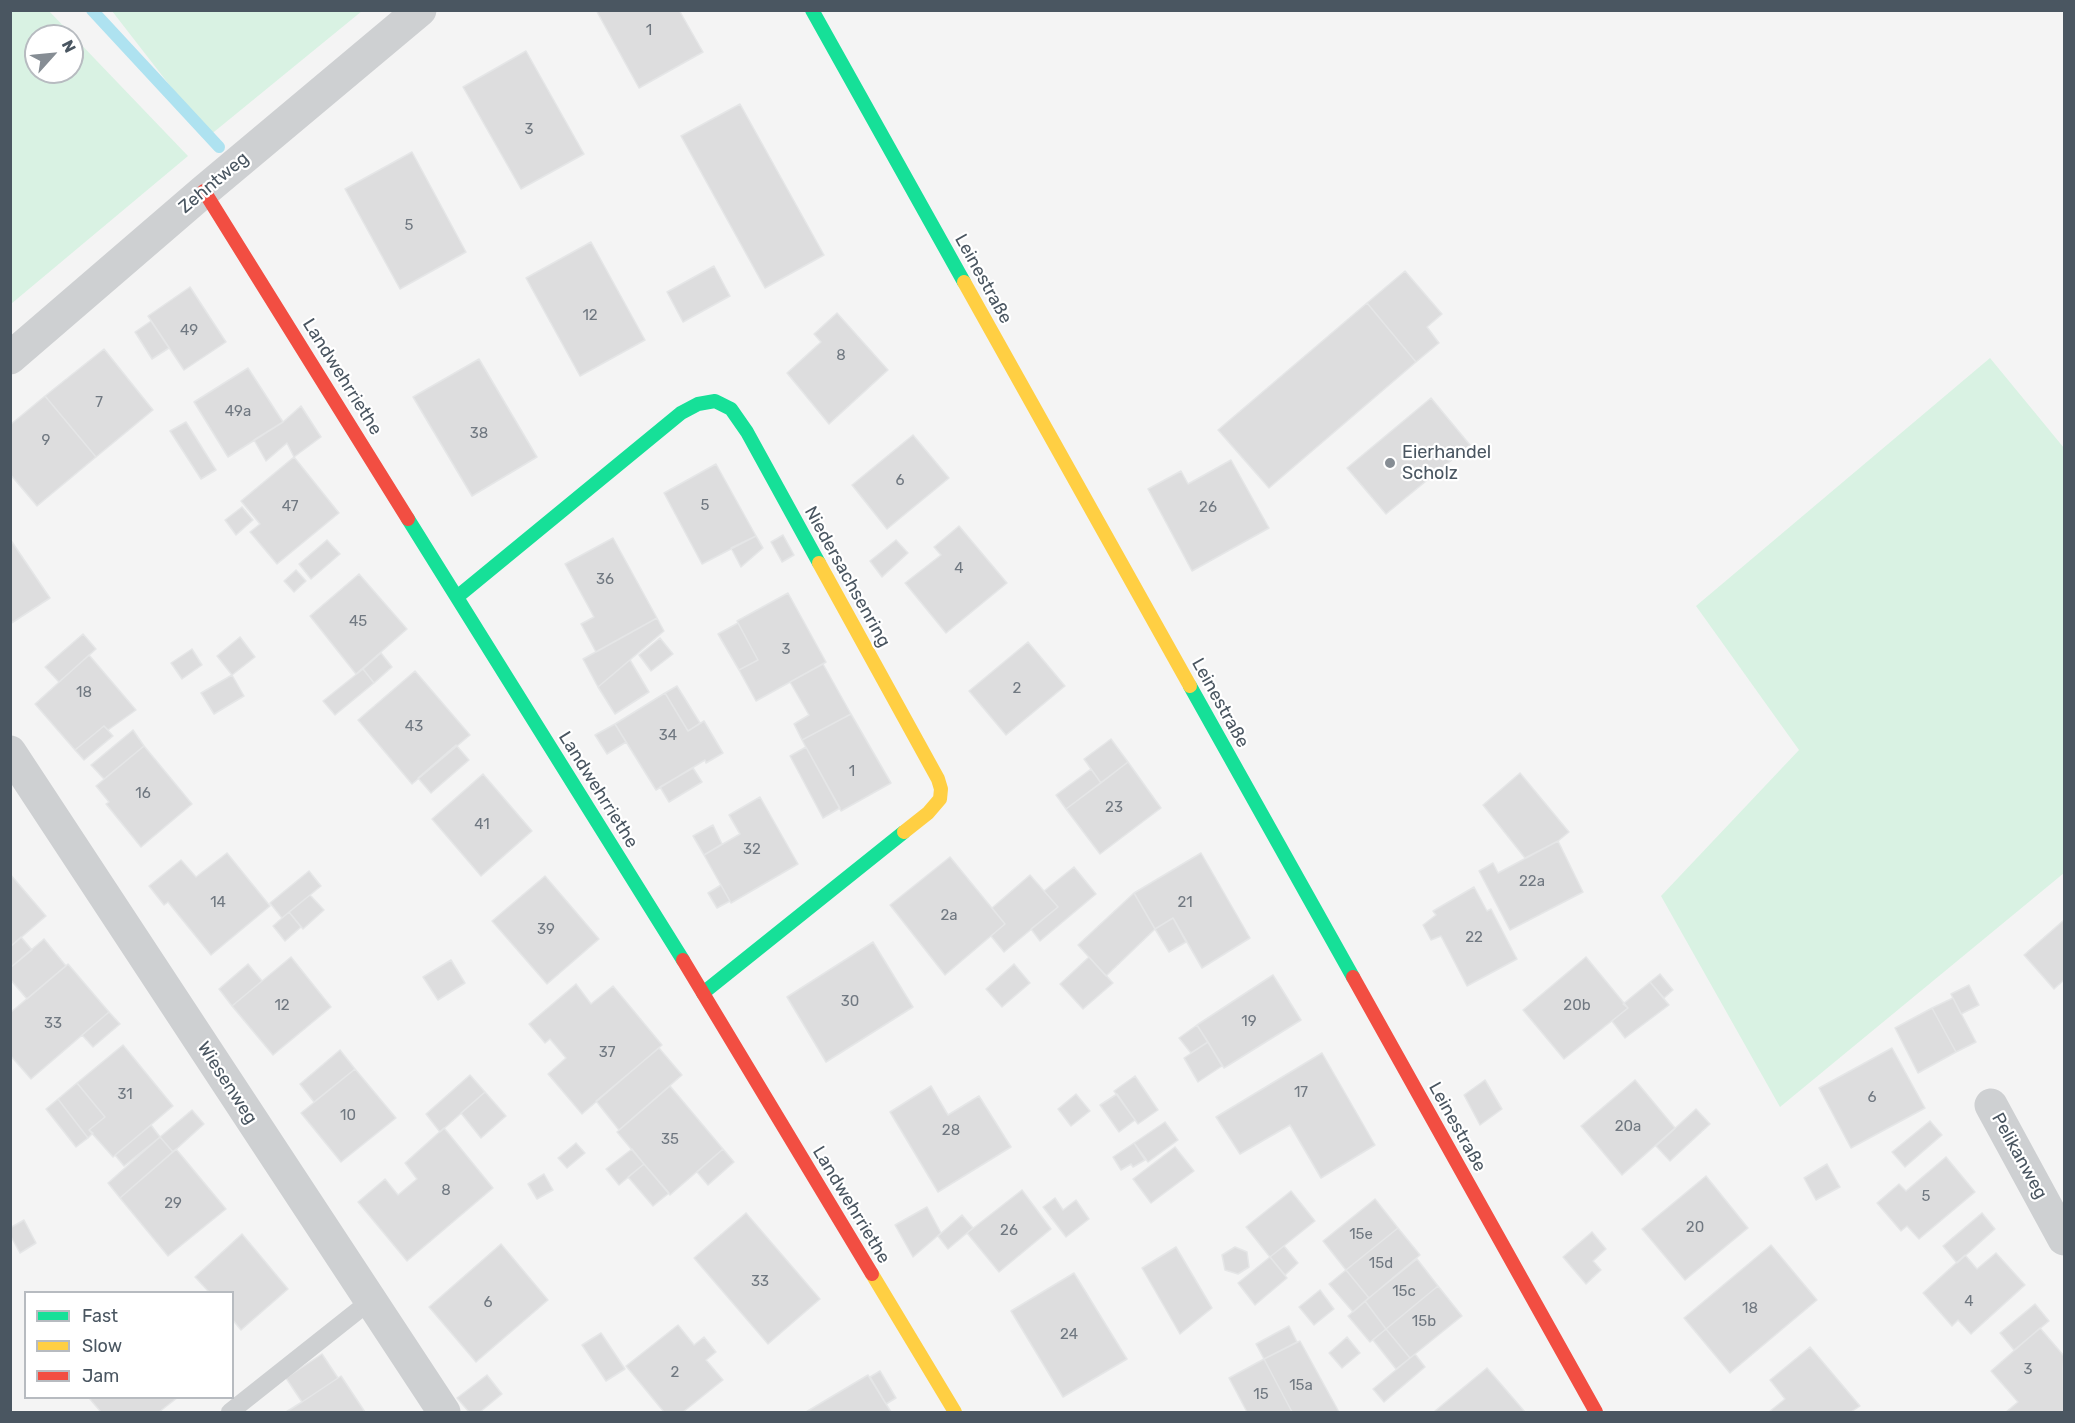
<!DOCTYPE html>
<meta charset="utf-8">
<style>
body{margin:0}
#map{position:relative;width:2075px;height:1423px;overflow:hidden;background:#f4f4f4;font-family:Rubik,sans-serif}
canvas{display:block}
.frame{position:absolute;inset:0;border:12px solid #4a5661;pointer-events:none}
.legend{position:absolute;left:24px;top:1291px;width:210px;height:108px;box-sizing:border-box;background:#fff;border:2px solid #b7bbc0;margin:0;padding:8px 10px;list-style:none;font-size:18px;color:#4a5661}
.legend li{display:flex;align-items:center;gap:12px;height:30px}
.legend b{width:30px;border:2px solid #b7bbc0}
.north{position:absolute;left:24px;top:24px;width:60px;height:60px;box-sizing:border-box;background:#fff;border:2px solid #b7bbc0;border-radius:50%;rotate:63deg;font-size:16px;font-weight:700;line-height:24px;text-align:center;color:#4a5661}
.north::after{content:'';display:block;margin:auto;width:21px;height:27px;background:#868d94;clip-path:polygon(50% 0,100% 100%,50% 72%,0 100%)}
</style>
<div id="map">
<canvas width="2075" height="1423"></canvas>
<div class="frame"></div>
<ul class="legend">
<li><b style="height:8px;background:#16e098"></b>Fast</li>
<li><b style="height:8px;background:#ffcf43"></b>Slow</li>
<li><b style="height:8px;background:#f24e42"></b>Jam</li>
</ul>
<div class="north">N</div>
</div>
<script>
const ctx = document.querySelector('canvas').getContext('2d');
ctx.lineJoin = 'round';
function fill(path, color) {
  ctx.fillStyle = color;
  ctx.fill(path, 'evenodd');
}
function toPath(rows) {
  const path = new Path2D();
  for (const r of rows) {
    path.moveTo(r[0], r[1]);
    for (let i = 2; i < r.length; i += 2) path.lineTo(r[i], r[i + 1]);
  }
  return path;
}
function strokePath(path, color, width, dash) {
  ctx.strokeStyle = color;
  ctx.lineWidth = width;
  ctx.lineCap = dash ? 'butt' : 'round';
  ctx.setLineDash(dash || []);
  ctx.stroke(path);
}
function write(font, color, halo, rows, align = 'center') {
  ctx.font = font + ' Rubik,sans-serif';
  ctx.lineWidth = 4.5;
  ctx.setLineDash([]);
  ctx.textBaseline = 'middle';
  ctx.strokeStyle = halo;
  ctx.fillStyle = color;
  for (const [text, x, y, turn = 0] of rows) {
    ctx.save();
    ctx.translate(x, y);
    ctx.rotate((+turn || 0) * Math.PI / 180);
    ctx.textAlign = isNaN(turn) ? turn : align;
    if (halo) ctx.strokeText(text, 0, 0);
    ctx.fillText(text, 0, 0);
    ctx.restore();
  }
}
fill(toPath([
 [11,10,49,11,188,156,11,304],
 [36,36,72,36,72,72,36,72],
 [112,11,362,11,209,136],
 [1990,358,2064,448,2064,873,1780,1107,1661,896,1799,750,1696,606]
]), '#d9f2e3');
strokePath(toPath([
 [92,10,219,147]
]), '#aee2f0', 12);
const building = toPath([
 [596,10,679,10,703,52,639,88,596,10],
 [526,51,584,154,521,189,463,87,526,51],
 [740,104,824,255,765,288,681,136,740,104],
 [412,152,466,252,400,289,345,189,412,152],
 [591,242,645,340,580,376,526,278,591,242],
 [714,266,730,296,683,322,667,292,714,266],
 [1405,271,1442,314,1427,327,1439,343,1416,362,1367,303,1405,271],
 [190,287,226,342,184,370,148,316,190,287],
 [1367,303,1416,362,1269,488,1218,430,1367,303],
 [837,313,888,370,829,424,787,373,821,342,814,334,837,313],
 [151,321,169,348,152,359,135,332,151,321],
 [104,349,153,410,96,457,45,396,104,349],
 [479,359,537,457,472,496,413,397,479,359],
 [248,368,283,422,228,457,194,402,248,368],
 [45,396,96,457,37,506,10,474,10,425,45,396],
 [1431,398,1470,445,1386,514,1347,468,1431,398],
 [301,406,321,437,294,457,287,443,266,461,254,440,283,422,301,406],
 [186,422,216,470,201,479,170,431,186,422],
 [913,435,949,478,887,529,852,485,913,435],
 [294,457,339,513,277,564,250,532,260,524,241,501,294,457],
 [1231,460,1269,528,1192,571,1148,489,1181,471,1188,484,1231,460],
 [716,464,756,536,702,564,664,493,716,464],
 [242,507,253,520,236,535,225,520,242,507],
 [959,526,1007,583,946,633,905,583,941,555,934,547,959,526],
 [783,535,794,555,782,562,771,542,783,535],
 [756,536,763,548,741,567,731,548,756,536],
 [613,538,657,618,596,652,581,624,594,617,565,564,613,538],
 [10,539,50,598,10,624,10,539],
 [327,540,340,554,311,579,299,564,327,540],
 [896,540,908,553,882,577,870,561,896,540],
 [296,570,306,581,294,592,284,581,296,570],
 [359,574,407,629,356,674,310,616,359,574],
 [788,593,826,662,756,701,739,670,758,660,737,621,788,593],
 [657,618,664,631,598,687,583,659,657,618],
 [738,623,758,660,739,670,718,634,738,623],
 [83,634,96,649,59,682,45,667,83,634],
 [240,637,255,657,232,675,217,656,240,637],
 [660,638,673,654,651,671,639,655,660,638],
 [1028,642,1065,686,1006,735,969,691,1028,642],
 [192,649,202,665,182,679,171,663,192,649],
 [381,653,392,667,374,683,363,669,381,653],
 [89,655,136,710,108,730,104,726,75,750,35,704,89,655],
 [630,660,649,692,615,714,598,687,630,660],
 [823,664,851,714,802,740,794,724,809,715,790,682,823,664],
 [363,669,374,683,335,715,323,701,363,669],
 [415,671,470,735,412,784,358,720,415,671],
 [232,675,244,696,214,714,201,693,232,675],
 [677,686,700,723,688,731,665,693,677,686],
 [665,693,688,731,704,721,723,753,706,763,705,760,656,790,615,724,665,693],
 [851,714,891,783,841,811,802,740,851,714],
 [615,724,626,742,607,754,595,735,615,724],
 [104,726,113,736,84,760,75,750,104,726],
 [133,730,144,746,104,779,91,765,133,730],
 [1111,739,1128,762,1101,783,1084,759,1111,739],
 [456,745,469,760,431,793,418,778,456,745],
 [144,746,192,804,141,847,106,804,109,802,96,786,144,746],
 [806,747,840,808,823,818,790,756,806,747],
 [1128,762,1161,808,1100,854,1066,809,1128,762],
 [693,768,702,782,669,802,660,787,693,768],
 [1091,769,1101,783,1066,809,1056,795,1091,769],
 [1520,773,1569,832,1558,841,1525,858,1483,805,1520,773],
 [483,774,532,831,481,876,432,819,483,774],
 [760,797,798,864,731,903,704,855,740,834,729,815,760,797],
 [713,825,722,844,704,855,693,836,713,825],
 [1558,841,1583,892,1510,930,1479,871,1493,863,1498,873,1558,841],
 [227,853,270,906,211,955,168,902,164,905,149,886,181,860,196,877,227,853],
 [1201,853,1250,938,1202,968,1173,918,1155,929,1134,893,1201,853],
 [950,857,1005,924,945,975,890,905,950,857],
 [1074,867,1096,894,1040,941,1031,929,1058,907,1044,891,1074,867],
 [309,871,321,886,282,918,270,903,309,871],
 [10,874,46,916,10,947,10,874],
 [1030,875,1058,907,1004,952,991,936,1005,924,992,908,1030,875],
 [545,876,599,939,547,984,492,921,545,876],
 [721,885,730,901,717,908,708,893,721,885],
 [1474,887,1487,911,1491,909,1517,959,1467,986,1441,936,1431,940,1423,925,1436,915,1433,911,1474,887],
 [1134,893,1155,929,1106,976,1078,945,1134,893],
 [310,895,324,910,303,929,289,912,310,895],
 [289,912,301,927,285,941,273,926,289,912],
 [1173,918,1186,942,1169,952,1155,929,1173,918],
 [2064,920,2064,980,2054,989,2024,955,2064,920],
 [21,937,32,950,10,968,10,947,21,937],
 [44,939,66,966,27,999,10,979,10,968,44,939],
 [873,942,913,1007,826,1062,787,997,873,942],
 [291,957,331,1007,273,1055,232,1006,291,957],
 [1089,957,1113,983,1083,1009,1060,984,1089,957],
 [1586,957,1628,1008,1564,1059,1523,1010,1586,957],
 [451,960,465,983,438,1000,423,977,451,960],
 [68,964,109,1012,31,1079,10,1055,10,1013,68,964],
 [248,964,262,981,232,1006,219,989,248,964],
 [1014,964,1030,983,1002,1007,986,989,1014,964],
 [1660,974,1673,990,1664,998,1650,982,1660,974],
 [1273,975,1301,1020,1224,1068,1197,1025,1273,975],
 [1650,982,1669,1005,1625,1038,1612,1021,1628,1008,1623,1004,1650,982],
 [576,984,591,1004,613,986,662,1045,582,1114,548,1074,566,1058,550,1039,545,1043,529,1024,576,984],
 [1969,985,1979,1005,1961,1014,1951,994,1969,985],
 [1953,998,1976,1042,1956,1052,1932,1008,1953,998],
 [1932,1008,1956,1052,1918,1073,1895,1028,1932,1008],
 [109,1012,120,1024,93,1047,82,1035,109,1012],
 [1197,1025,1208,1042,1191,1053,1179,1038,1197,1025],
 [1208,1042,1222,1066,1198,1082,1184,1058,1208,1042],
 [123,1045,173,1106,113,1157,89,1130,105,1117,77,1083,123,1045],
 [659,1048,682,1075,619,1130,596,1101,659,1048],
 [1892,1048,1925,1108,1851,1148,1819,1088,1892,1048],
 [340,1050,355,1069,314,1102,300,1084,340,1050],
 [1322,1053,1375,1145,1321,1178,1290,1125,1240,1154,1216,1117,1322,1053],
 [355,1069,396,1118,341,1162,301,1113,355,1069],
 [470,1075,485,1092,440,1132,426,1114,470,1075],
 [1135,1076,1158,1110,1138,1124,1114,1091,1135,1076],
 [1485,1080,1502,1109,1480,1125,1464,1095,1485,1080],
 [1635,1080,1675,1128,1622,1175,1581,1126,1635,1080],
 [77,1083,105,1117,89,1130,93,1133,88,1138,58,1099,77,1083],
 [670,1086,723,1149,670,1195,617,1132,670,1086],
 [931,1086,948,1115,979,1096,1011,1147,938,1192,890,1112,931,1086],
 [485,1092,506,1116,481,1138,461,1113,485,1092],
 [1076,1094,1090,1111,1071,1126,1058,1109,1076,1094],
 [1117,1094,1135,1120,1119,1132,1100,1105,1117,1094],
 [58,1099,88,1138,76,1147,46,1109,58,1099],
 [1696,1109,1710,1124,1670,1161,1656,1146,1696,1109],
 [192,1110,204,1124,173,1152,160,1137,192,1110],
 [1930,1121,1942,1135,1905,1167,1892,1152,1930,1121],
 [1165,1122,1178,1140,1148,1162,1134,1143,1165,1122],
 [151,1125,160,1137,124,1166,115,1155,151,1125],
 [444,1128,493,1188,407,1261,358,1202,385,1179,398,1195,417,1179,405,1163,444,1128],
 [160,1137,173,1152,120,1198,108,1183,160,1137],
 [576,1143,585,1153,567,1168,558,1158,576,1143],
 [1134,1143,1145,1160,1133,1167,1131,1164,1121,1170,1113,1157,1134,1143],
 [1175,1147,1194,1171,1151,1203,1133,1179,1175,1147],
 [176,1149,226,1209,168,1256,120,1198,176,1149],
 [632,1149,644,1164,619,1185,606,1169,632,1149],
 [723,1149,734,1162,708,1185,697,1172,723,1149],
 [1946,1157,1975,1192,1919,1239,1907,1226,1901,1231,1877,1203,1899,1184,1906,1191,1946,1157],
 [644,1164,669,1193,653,1206,628,1177,644,1164],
 [1827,1164,1840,1187,1816,1200,1804,1178,1827,1164],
 [544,1174,553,1190,537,1199,528,1184,544,1174],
 [1706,1176,1748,1228,1685,1280,1642,1229,1706,1176],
 [1022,1190,1051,1229,999,1272,967,1233,1022,1190],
 [1291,1191,1315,1221,1270,1257,1246,1227,1291,1191],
 [1055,1198,1063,1210,1076,1200,1089,1219,1066,1237,1043,1207,1055,1198],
 [1375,1199,1398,1228,1346,1270,1323,1241,1375,1199],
 [927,1207,941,1233,913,1257,895,1225,927,1207],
 [746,1213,820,1299,768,1344,694,1258,746,1213],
 [1982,1213,1995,1229,1957,1263,1943,1246,1982,1213],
 [962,1215,973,1228,948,1249,938,1236,962,1215],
 [24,1220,36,1243,20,1253,10,1235,10,1228,24,1220],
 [1398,1228,1420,1255,1369,1298,1346,1270,1398,1228],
 [1592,1232,1606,1249,1593,1261,1601,1270,1586,1284,1563,1257,1592,1232],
 [242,1234,288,1289,241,1330,232,1319,232,1292,209,1292,195,1277,242,1234],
 [501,1244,548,1300,476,1362,429,1307,501,1244],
 [1771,1245,1817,1300,1730,1373,1684,1318,1771,1245],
 [1284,1246,1298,1263,1285,1275,1270,1257,1284,1246],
 [1176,1247,1212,1308,1180,1334,1142,1268,1176,1247],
 [1235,1247,1247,1252,1249,1267,1238,1274,1225,1270,1222,1255,1235,1247],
 [1996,1253,2025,1285,1971,1334,1958,1320,1952,1326,1923,1293,1965,1255,1977,1269,1996,1253],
 [1270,1257,1287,1278,1255,1305,1238,1283,1270,1257],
 [1417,1259,1438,1286,1386,1329,1365,1301,1417,1259],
 [1346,1270,1369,1298,1353,1312,1329,1284,1346,1270],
 [1074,1273,1127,1359,1063,1397,1011,1311,1074,1273],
 [1438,1286,1462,1316,1410,1358,1386,1329,1438,1286],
 [1320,1290,1334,1309,1314,1325,1299,1307,1320,1290],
 [1365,1301,1386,1329,1370,1342,1348,1316,1365,1301],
 [2035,1304,2049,1321,2014,1350,2000,1333,2035,1304],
 [678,1325,694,1345,704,1337,716,1352,706,1360,723,1380,683,1412,664,1412,626,1366,678,1325],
 [1289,1326,1297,1342,1264,1359,1256,1344,1289,1326],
 [2040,1328,2064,1356,2063,1368,2064,1412,2006,1412,2018,1402,1991,1371,2040,1328],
 [1386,1329,1410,1358,1396,1369,1373,1340,1386,1329],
 [601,1333,625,1369,606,1381,582,1345,601,1333],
 [1347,1337,1360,1353,1342,1368,1329,1353,1347,1337],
 [1300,1341,1339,1412,1292,1412,1264,1359,1300,1341],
 [1810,1347,1860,1406,1851,1412,1769,1412,1785,1399,1770,1380,1810,1347],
 [322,1354,338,1378,302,1402,286,1378,322,1354],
 [1415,1354,1425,1367,1384,1402,1373,1389,1415,1354],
 [1264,1359,1292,1412,1247,1412,1229,1378,1264,1359],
 [1487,1368,1525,1412,1436,1412,1435,1411,1487,1368],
 [880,1371,896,1398,886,1404,870,1377,880,1371],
 [487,1375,502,1394,480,1412,469,1412,457,1398,487,1375],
 [868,1375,891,1412,806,1412,868,1375],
 [341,1376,365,1412,286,1412,302,1402,341,1376],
 [89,1398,177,1398,159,1412,101,1412,89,1398]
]);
fill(building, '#ddddde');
strokePath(building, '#e5e6e7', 1.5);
strokePath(toPath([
 [230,1412,370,1301]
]), '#ced0d2', 18);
strokePath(toPath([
 [10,358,204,191,420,10],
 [10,752,444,1412],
 [1991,1105,2064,1239]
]), '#ced0d2', 33);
strokePath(toPath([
 [812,10,964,282],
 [408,519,683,960],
 [457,597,681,413,698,404,715,401,731,409,747,432,819,563],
 [1190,686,1353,977],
 [703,993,904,832]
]), '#16e098', 14);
strokePath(toPath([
 [964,282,1190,686],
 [819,563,938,779,941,789,940,799,928,813,904,832],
 [872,1274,955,1412]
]), '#ffcf43', 14);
strokePath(toPath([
 [204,191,408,519],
 [683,960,872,1274],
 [1353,977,1596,1412]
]), '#f24e42', 14);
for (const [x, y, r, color] of [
 [1390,463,6,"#868d94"]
]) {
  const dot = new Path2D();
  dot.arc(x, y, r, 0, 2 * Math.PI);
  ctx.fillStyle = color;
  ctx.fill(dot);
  strokePath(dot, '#fff', 2);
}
write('15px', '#707881', null, [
 ["1",649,31],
 ["3",529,130],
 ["5",409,226],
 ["12",590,316],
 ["49",189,331],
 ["8",841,356],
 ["7",99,403],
 ["49a",238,412],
 ["38",479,434],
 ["9",46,441],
 ["6",900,481],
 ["5",705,506],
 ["47",290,507],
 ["26",1208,508],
 ["4",959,569],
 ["36",605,580],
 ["45",358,622],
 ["3",786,650],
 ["2",1017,689],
 ["18",84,693],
 ["43",414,727],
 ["34",668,736],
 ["1",852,772],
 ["16",143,794],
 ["23",1114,808],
 ["41",482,825],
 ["32",752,850],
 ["22a",1532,882],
 ["14",218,903],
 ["21",1185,903],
 ["2a",949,916],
 ["39",546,930],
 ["22",1474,938],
 ["30",850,1002],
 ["12",282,1006],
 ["20b",1577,1006],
 ["19",1249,1022],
 ["33",53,1024],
 ["37",607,1053],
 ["17",1301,1093],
 ["31",125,1095],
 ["6",1872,1098],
 ["10",348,1116],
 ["20a",1628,1127],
 ["28",951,1131],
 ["35",670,1140],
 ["8",446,1191],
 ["5",1926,1197],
 ["29",173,1204],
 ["20",1695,1228],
 ["26",1009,1231],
 ["15e",1361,1235],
 ["15d",1381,1264],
 ["33",760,1282],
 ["15c",1404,1292],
 ["4",1969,1302],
 ["6",488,1303],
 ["18",1750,1309],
 ["15b",1424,1322],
 ["24",1069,1335],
 ["3",2028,1370],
 ["2",675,1373],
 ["15a",1301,1386],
 ["15",1261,1395]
]);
write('18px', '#4a5661', '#fff', [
 ["Zehntweg",214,183,-40],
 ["Leinestraße",983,279,61],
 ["Landwehrriethe",342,377,58],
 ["Niedersachsenring",847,577,61],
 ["Leinestraße",1220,703,61],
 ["Landwehrriethe",598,790,58],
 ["Wiesenweg",227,1083,57],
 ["Leinestraße",1457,1127,61],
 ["Pelikanweg",2019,1156,61],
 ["Landwehrriethe",851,1205,59]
]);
write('18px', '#4a5661', '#fff', [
 ["Eierhandel",1402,453],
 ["Scholz",1402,474]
], 'left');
</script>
